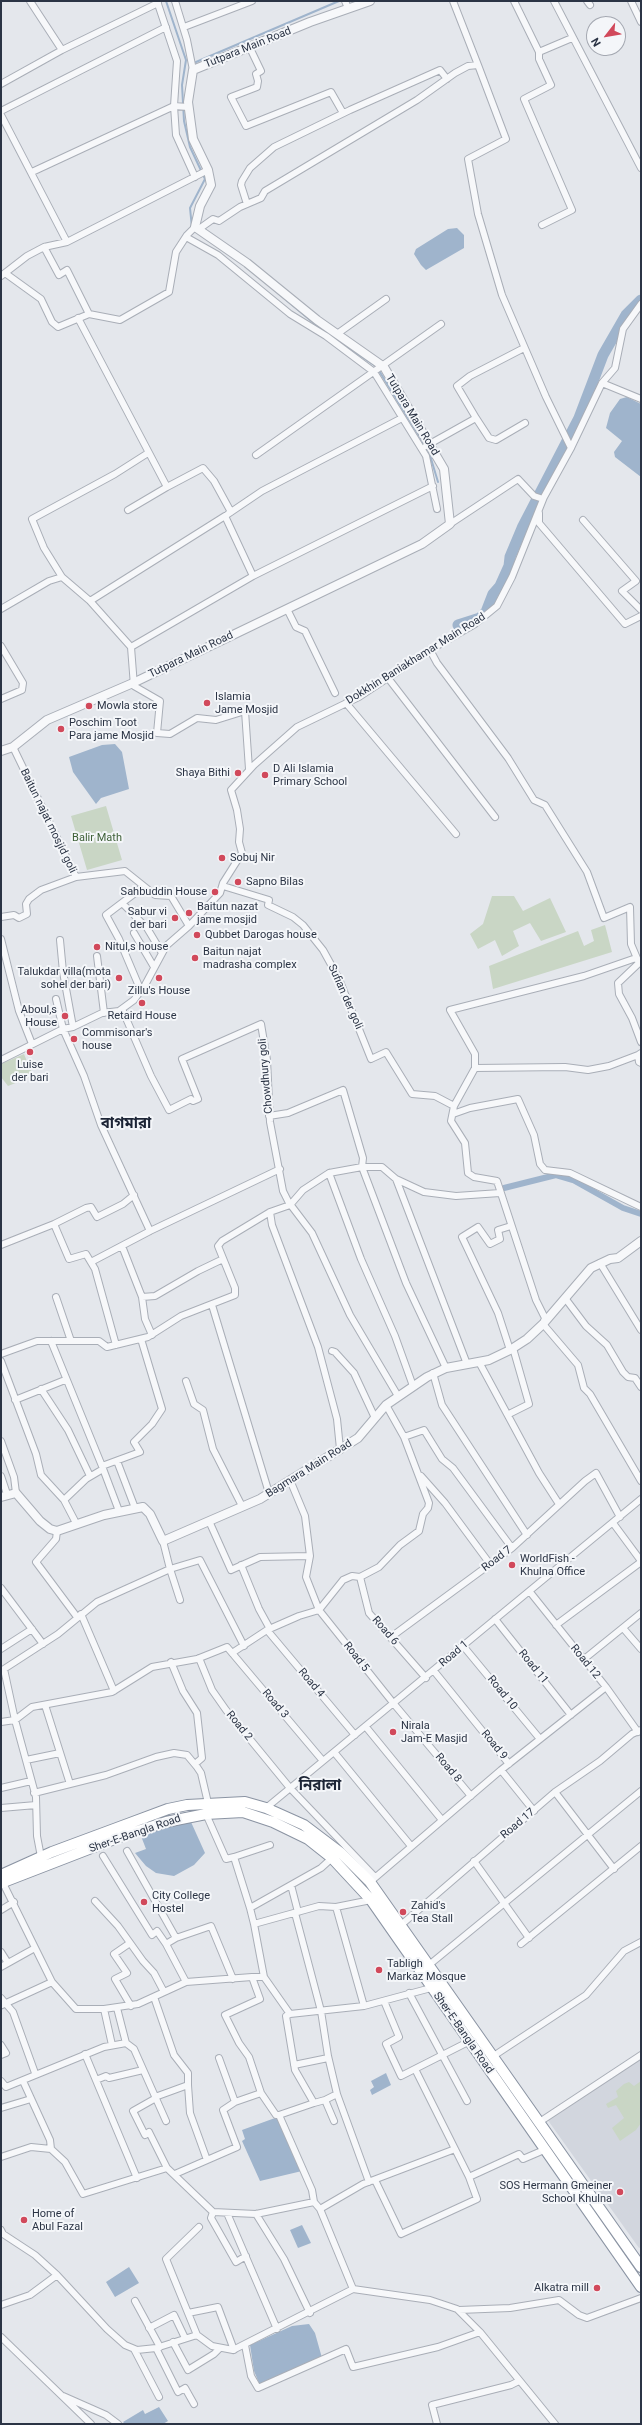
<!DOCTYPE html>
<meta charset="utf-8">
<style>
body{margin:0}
#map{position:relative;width:642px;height:2425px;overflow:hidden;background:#e4e7ec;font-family:Roboto,sans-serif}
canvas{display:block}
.frame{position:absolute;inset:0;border:2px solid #2b3445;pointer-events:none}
.north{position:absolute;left:586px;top:16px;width:40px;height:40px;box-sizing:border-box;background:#f4f6f9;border:1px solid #a4a8b1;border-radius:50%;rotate:239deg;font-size:11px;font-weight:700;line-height:16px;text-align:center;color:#2b3445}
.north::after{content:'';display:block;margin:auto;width:14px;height:18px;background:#d1495b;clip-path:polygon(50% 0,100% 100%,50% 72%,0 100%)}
</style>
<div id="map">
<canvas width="642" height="2425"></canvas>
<div class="frame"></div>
<div class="north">N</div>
</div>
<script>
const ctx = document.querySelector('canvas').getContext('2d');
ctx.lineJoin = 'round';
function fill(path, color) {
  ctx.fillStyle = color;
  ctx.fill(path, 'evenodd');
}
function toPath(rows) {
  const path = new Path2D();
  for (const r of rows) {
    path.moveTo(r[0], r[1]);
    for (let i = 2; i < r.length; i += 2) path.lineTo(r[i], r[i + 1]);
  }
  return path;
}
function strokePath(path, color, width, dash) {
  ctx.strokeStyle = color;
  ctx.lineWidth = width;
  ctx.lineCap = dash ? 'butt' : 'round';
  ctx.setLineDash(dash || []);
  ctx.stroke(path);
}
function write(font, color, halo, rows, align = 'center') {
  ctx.font = font + ' Roboto,"Noto Sans Bengali",sans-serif';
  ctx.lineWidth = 4;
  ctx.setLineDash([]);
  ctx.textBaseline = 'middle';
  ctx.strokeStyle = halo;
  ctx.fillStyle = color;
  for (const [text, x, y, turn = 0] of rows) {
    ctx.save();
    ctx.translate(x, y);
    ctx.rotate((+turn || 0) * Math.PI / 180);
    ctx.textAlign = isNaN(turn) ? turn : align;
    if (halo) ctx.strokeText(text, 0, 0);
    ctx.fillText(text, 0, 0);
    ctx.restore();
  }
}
fill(toPath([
 [641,2056,641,2247,639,2248,547,2119]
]), '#d2d6de');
fill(toPath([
 [106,806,122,860,87,870,71,816],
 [492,896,514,896,523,911,550,898,566,932,541,941,530,923,513,931,519,946,502,956,495,940,478,949,470,934,483,924],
 [605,925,612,952,493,989,489,966,578,931,584,946,594,941,591,930],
 [24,1054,33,1076,8,1086,1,1077,1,1064],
 [641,2081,641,2123,636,2130,620,2141,612,2128,624,2118,616,2105,608,2108,606,2104,618,2097,616,2091,624,2084,629,2082,634,2086]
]), '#c9d6c5');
fill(toPath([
 [457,228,464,235,464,248,426,270,421,265,414,254,416,249,448,229],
 [627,397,641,404,641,477,615,457,614,452,622,441,606,428,610,413,620,399],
 [115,744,122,752,129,789,101,798,96,804,73,772,69,757,102,745],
 [191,1822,205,1853,194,1865,174,1876,156,1873,146,1866,135,1853,146,1849,141,1836,160,1828],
 [386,2073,391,2085,372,2095,370,2090,374,2087,371,2081],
 [275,2118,279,2120,302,2171,260,2181,242,2141,245,2139,242,2130],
 [302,2225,311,2243,298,2248,290,2230],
 [129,2267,139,2283,115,2297,106,2282],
 [309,2324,315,2333,322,2358,262,2384,259,2383,254,2371,250,2345,292,2326],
 [159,2407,168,2421,163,2424,125,2424,123,2422,143,2410,145,2414]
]), '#9fb4cc');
strokePath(toPath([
 [166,1,186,60,182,85,184,121,190,147,205,179,190,208,192,228],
 [196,62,339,1],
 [278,293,322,330],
 [331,336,374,365],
 [378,369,429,452,438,482]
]), '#9fb4cc', 2);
strokePath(toPath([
 [504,1188,556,1175,573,1180,623,1208,641,1214]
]), '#9fb4cc', 6);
strokePath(toPath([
 [458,625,480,618,486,612,493,594,500,586,509,566,510,557,523,526,579,418,603,355,626,315,641,300]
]), '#9fb4cc', 11);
const minor = toPath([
 [157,1,177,61,174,106,176,135,195,177],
 [175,1,187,40,193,70],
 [345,1,348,8],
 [514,1,539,52],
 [554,1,641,168],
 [587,1,590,5],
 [631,1,641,22],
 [184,27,252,1],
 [249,46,261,71,256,74,258,81,257,87,231,97,246,126,331,92,343,113],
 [62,50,158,3],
 [478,65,506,139,468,159,478,214,502,295,546,397,571,448],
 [1,84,62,50,30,1],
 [1,111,166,27],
 [1,115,67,242],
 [32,172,174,106,188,107],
 [247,204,241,185,242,181,250,168,274,147,350,110,440,70,447,79],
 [542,225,572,210,524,99,551,85,539,59,539,52,572,38],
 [199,229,213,219,219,221,240,207,261,198,265,191,417,100,455,73,468,66,478,65,453,1],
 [186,237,218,255,290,314,326,336,374,372,426,456,437,509],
 [44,247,59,275,67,270,89,314],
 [5,273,41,299,52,322,58,327,89,314,120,320,169,292,176,252,187,235,195,227],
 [1,276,27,256,44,247,67,242,208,170],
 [78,318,167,487,203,468,214,481,231,512],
 [337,334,386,299],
 [602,383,641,399],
 [476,418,457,386,470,376,524,348],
 [426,446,476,418,489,438,496,440,525,423],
 [256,455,441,324],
 [128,510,167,487],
 [539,513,539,523,625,624,641,616],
 [228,514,262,491,402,418],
 [583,520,636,581,622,591,641,610],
 [450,524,518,479,534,496,543,499],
 [62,577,44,548,32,519,115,474,148,453],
 [90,601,225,516,253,576],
 [1,609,49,581,62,577,90,601,131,647,134,686,160,701,157,733,170,734,197,718,216,720,245,711,249,769],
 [287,609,296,627,305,631,335,693],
 [1,646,23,683,22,690,1,699],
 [131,647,253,576,433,486],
 [430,650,437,663,508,758,534,800,545,805,587,872,604,918,630,907,631,944,639,963,618,983,619,994,632,1018,641,1042],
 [388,678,495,817],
 [346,703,456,834],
 [13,747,76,877,125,871,155,895,171,896,189,926],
 [223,886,269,900,268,905,293,917,303,925,323,950,339,979,371,1059,386,1052,412,1094,435,1096,454,1106],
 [122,903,147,928,162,953],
 [1,917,14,915,19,918,27,914,26,904,29,899,41,890,76,877],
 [134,933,154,967],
 [1,939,19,1011,32,1044],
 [60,940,63,972,73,1027],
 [97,956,104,1013],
 [636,958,584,976,450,1010,475,1054,475,1068,454,1106,451,1121,465,1143,468,1173,474,1177,497,1181,536,1300,545,1318,543,1324,578,1365,584,1388,590,1394,641,1481],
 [141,991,119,939,106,915,143,887],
 [56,999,63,1029,84,1076,101,1125,150,1231],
 [122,1009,151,1076,169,1110,191,1099,193,1101,198,1099,182,1059,261,1024,267,1060,270,1122,283,1191,290,1205],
 [641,1053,638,1055,639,1062,641,1063],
 [1,1060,63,1029,73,1027,102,1013,119,1011,134,1000,145,985,166,946,189,926,220,893,223,883,242,853,239,842,240,829,237,810,231,790,254,765,297,727,359,697,430,650,475,624,497,606,512,577,544,497,571,448,602,383,615,368,623,329,641,304],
 [475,1068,565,1067,588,1070,609,1066,638,1055],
 [453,1114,470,1108,518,1099,534,1135,540,1164,545,1170,570,1173,641,1207],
 [269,1116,288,1113,343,1090,363,1158,362,1167,406,1283,446,1368],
 [329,1173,361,1259,395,1336,413,1386],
 [396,1179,467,1364],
 [290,1204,312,1233,350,1315,398,1396],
 [270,1212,272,1225,318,1347,337,1419,340,1449],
 [54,1224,69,1259,86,1254,95,1269,116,1345],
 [1,1245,54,1224,86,1208,91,1207,97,1217,123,1204,134,1195],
 [122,1246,142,1297,145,1319,152,1335],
 [91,1262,150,1231,280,1169],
 [600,1263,641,1330],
 [56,1297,71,1341],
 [142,1297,155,1296,198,1271,223,1259],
 [565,1298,586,1326,607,1345,623,1372,628,1377,635,1378,641,1387],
 [212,1305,269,1493],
 [51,1341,102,1466,140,1452,134,1442,152,1424,162,1409,141,1339],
 [510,1350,498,1313,462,1237,478,1227,490,1244,500,1239,498,1230,511,1226],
 [332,1351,335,1352,354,1373,375,1418],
 [1,1354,37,1341,99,1341,107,1347,148,1337,181,1316,235,1295,235,1288,218,1246,222,1241,270,1212,290,1205,303,1190,329,1173,362,1167,382,1167,396,1179,424,1192,456,1196,500,1193],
 [1,1361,36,1454,41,1475,64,1500],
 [479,1362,539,1473,559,1504],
 [433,1373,442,1405,527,1535],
 [186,1381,194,1404,203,1410,213,1449,242,1506],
 [41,1389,68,1430,90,1476],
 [15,1400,65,1380],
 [509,1414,529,1404,513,1348],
 [404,1437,424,1430,442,1459,453,1468,512,1548],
 [1,1441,14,1477,16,1493],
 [117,1461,135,1508],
 [102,1466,119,1511],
 [1,1476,7,1494],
 [421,1476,445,1503,490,1564],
 [290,1480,305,1516,310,1556,306,1577,319,1610,394,1704,471,1796],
 [209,1521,231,1570,260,1557,310,1556],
 [76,1523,64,1500,86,1479,103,1469],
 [613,1523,641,1561],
 [57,1531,56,1539,36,1562,77,1617],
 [241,1565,259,1609,270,1629],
 [360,1577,369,1613,426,1678],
 [1,1588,43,1644],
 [530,1592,606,1687,638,1732],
 [180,1600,170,1569,200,1560,244,1646],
 [81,1614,114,1691],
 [495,1619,571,1715],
 [556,1625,641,1562],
 [623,1628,641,1649],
 [267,1630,355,1735],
 [391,1637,512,1548,585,1481,596,1473,620,1517],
 [464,1647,540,1739],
 [1,1649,32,1629],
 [232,1653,267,1630,299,1616,319,1610,343,1580,352,1576,360,1577,379,1567,400,1545,419,1531,423,1514,428,1508,429,1503,404,1437,386,1405],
 [199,1658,212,1690,226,1710,290,1788,375,1877],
 [583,1660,641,1613],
 [171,1662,183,1691,197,1713,202,1758,195,1764],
 [434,1671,509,1764],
 [45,1705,70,1784],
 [1,1722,15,1720,32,1707,112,1692,152,1667,197,1659,227,1647,323,1761],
 [366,1727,442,1820],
 [334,1752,411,1846],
 [26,1760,60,1753],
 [501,1770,534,1811],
 [1,1788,31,1781],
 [555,1792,614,1869],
 [34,1793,106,1775,156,1757,174,1753,187,1755,197,1767,201,1773,208,1803],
 [1,1808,36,1805],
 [266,1808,641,1499],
 [206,1814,226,1859,234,1857,250,1908],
 [127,1851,176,1938],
 [103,1856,152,1935,157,1931,166,1944],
 [41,1857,37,1836,36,1797,15,1720,4,1669,58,1634,97,1602,170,1569,163,1541],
 [234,1857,270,1845],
 [474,1861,529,1938],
 [370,1882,501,1770,606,1687],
 [3,1883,52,1982,76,2009,104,2009,138,2004,186,1982,252,1977,264,1977,290,2014,364,2006,431,1988],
 [291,1885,298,1912],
 [95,1901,118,1926,143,1961,154,1973,164,1992],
 [336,1907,364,2006],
 [1,1910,14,1902],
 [295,1913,321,2011,328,2056,337,2094,325,2100,334,2121],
 [254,1924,250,1908,321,1868,332,1858],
 [401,1925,555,1792,600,1761,632,1734,641,1730],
 [130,1943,114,1954,127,1973,115,1979,131,2006],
 [521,1944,641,1846],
 [1,1952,8,1963],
 [429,1965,641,1791],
 [1,1967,35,1948],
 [252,1977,260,1999,225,2015,239,2043,249,2057,261,2093,276,2115,279,2115],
 [264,1977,254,1924,319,1906,336,1907,371,1900],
 [186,1982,166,1944,176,1938,211,1926,233,1979],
 [409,1993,467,2101],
 [154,1997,174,2055,188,2073,188,2085],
 [1,1998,13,2012,35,2073],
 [384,2001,399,2037,386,2044,401,2076,470,2041],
 [2,2005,52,1982],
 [104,2009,112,2045],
 [290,2014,286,2016,295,2070,314,2103,325,2100],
 [126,2043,134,2049,166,2121],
 [1,2045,6,2053,1,2055],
 [85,2054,137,2178],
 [492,2057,586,1995,624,1951,641,1942],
 [219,2058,235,2102,261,2093],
 [294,2065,328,2058],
 [415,2069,455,2149],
 [96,2080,106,2076,109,2078,143,2070],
 [1,2081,6,2087,104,2047,126,2043,117,2008],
 [23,2081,50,2140,51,2149],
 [337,2094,369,2182],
 [155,2097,188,2085,190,2113,207,2160],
 [156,2098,133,2111,145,2135,149,2132,167,2168],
 [1,2108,31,2099],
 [538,2123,641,2055],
 [1,2157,31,2147,51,2149,65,2162,83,2194,167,2168,213,2212,256,2214,314,2202,320,2209,353,2289],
 [175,2174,237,2147,223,2110,235,2102],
 [375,2180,401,2234,477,2199,469,2177],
 [314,2202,312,2190,279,2115,314,2103],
 [320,2209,363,2184,455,2149,469,2177,519,2154,523,2159,544,2150],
 [213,2212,211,2218,236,2262,246,2256],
 [227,2213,277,2329],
 [256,2214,284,2259,310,2313],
 [1,2230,3,2234,35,2255,57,2275,107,2329,125,2345,137,2350,156,2348,197,2335,212,2346,233,2350,353,2289,430,2300,457,2309,480,2332,555,2424],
 [135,2301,160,2347],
 [1,2305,30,2295,57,2275],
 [459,2310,510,2308,559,2300,579,2315,587,2318,641,2298],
 [188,2313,218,2307,234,2350],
 [149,2328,174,2315,185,2338],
 [197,2335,166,2259,199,2227],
 [1,2337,91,2424],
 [173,2342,188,2370,214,2354,219,2349],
 [245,2345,251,2376,258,2388,346,2349,353,2367,438,2347,480,2332],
 [156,2348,178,2392,185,2388,194,2404],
 [134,2349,159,2397],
 [63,2396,106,2415,118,2424],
 [437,2424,432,2405,511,2385,519,2381]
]);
const tertiary = toPath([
 [1,751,13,747,47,720,133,683,422,544,450,524,444,469,384,367,317,320,247,263,195,227,200,206,211,185,208,170,193,139,188,102,193,70,310,22,370,1],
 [1,1497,16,1493,40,1521,50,1529,57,1531,104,1515,143,1507,150,1514,163,1541,260,1499,358,1438,386,1405,427,1377,446,1368,489,1360,510,1350,527,1339,543,1324,591,1268,610,1259,618,1258,641,1241]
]);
const trunk = toPath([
 [1,1875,52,1852,122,1826,168,1809,187,1805,245,1802,266,1808,304,1825,341,1853,370,1882,641,2267],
 [1,1883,125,1835,166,1822,206,1814,243,1812,273,1822,308,1839,332,1858,371,1900,641,2287]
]);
strokePath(minor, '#a9aeb7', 8);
strokePath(tertiary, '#a9aeb7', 10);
strokePath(trunk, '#8b94a3', 12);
strokePath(minor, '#f7f8fa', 6);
strokePath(tertiary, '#f7f8fa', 8);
strokePath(trunk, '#fff', 10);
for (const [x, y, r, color] of [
 [207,703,4,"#d1495b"],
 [89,706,4,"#d1495b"],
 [61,729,4,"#d1495b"],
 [238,773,4,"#d1495b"],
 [265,775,4,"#d1495b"],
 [222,858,4,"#d1495b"],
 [238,882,4,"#d1495b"],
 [215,892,4,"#d1495b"],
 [189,913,4,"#d1495b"],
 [175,918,4,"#d1495b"],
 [197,935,4,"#d1495b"],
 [97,947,4,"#d1495b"],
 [195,958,4,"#d1495b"],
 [119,978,4,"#d1495b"],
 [159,978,4,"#d1495b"],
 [142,1003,4,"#d1495b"],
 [65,1016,4,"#d1495b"],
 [74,1039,4,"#d1495b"],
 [30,1052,4,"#d1495b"],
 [512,1565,4,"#d1495b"],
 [393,1732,4,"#d1495b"],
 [144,1902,4,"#d1495b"],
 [403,1912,4,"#d1495b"],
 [379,1970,4,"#d1495b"],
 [620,2192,4,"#d1495b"],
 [24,2220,4,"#d1495b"],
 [597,2288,4,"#d1495b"]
]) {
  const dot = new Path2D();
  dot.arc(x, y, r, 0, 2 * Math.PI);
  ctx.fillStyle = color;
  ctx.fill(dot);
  strokePath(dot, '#f4f6f9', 1.5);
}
write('11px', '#2b3445', '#f4f6f9', [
 ["Tutpara Main Road",248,48,-22],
 ["Tutpara Main Road",412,415,59],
 ["Tutpara Main Road",191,655,-26],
 ["Dokkhin Baniakhamar Main Road",416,659,-32],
 ["Baitun najat mosjid goli",48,821,64],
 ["Sufian der goli",345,997,66],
 ["Chowdhury goli",266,1076,-95],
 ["Bagmara Main Road",309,1469,-32],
 ["Road 7",497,1559,-37],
 ["Road 6",385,1631,49],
 ["Road 1",454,1654,-40],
 ["Road 5",356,1657,52],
 ["Road 12",585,1662,51],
 ["Road 11",533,1667,51],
 ["Road 4",311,1683,50],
 ["Road 10",502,1693,51],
 ["Road 3",275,1704,50],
 ["Road 2",239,1726,51],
 ["Road 9",494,1745,51],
 ["Road 8",448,1768,50],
 ["Road 17",518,1824,-40],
 ["Sher-E-Bangla Road",135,1834,-19],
 ["Sher-E-Bangla Road",463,2033,55]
]);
write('11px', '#2b3445', '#f4f6f9', [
 ["Islamia",215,697],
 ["Jame Mosjid",215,710],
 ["Mowla store",97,706],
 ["Poschim Toot",69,723],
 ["Para jame Mosjid",69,736],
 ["D Ali Islamia",273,769],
 ["Primary School",273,782],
 ["Shaya Bithi",230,773,"right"],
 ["Sobuj Nir",230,858],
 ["Sapno Bilas",246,882],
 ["Sahbuddin House",207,892,"right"],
 ["Baitun nazat",197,907],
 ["jame mosjid",197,920],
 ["Sabur vi",167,912,"right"],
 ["der bari",167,925,"right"],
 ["Qubbet Darogas house",205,935],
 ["Nitul,s house",105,947],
 ["Baitun najat",203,952],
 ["madrasha complex",203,965],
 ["Talukdar villa(mota",111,972,"right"],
 ["sohel der bari)",111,985,"right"],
 ["Zillu's House",159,991,"center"],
 ["Aboul,s",57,1010,"right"],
 ["House",57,1023,"right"],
 ["Retaird House",142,1016,"center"],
 ["Commisonar's",82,1033],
 ["house",82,1046],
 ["Luise",30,1065,"center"],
 ["der bari",30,1078,"center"],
 ["WorldFish -",520,1559],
 ["Khulna Office",520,1572],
 ["Nirala",401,1726],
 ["Jam-E Masjid",401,1739],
 ["City College",152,1896],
 ["Hostel",152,1909],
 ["Zahid's",411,1906],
 ["Tea Stall",411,1919],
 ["Tabligh",387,1964],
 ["Markaz Mosque",387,1977],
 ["SOS Hermann Gmeiner",612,2186,"right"],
 ["School Khulna",612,2199,"right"],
 ["Home of",32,2214],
 ["Abul Fazal",32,2227],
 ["Alkatra mill",589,2288,"right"]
], 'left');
write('11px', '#3f6138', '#f4f6f9', [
 ["Balir Math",97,838]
]);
write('bold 15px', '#1d2536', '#f4f6f9', [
 ["বাগমারা",126,1124],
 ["নিরালা",320,1786]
]);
</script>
